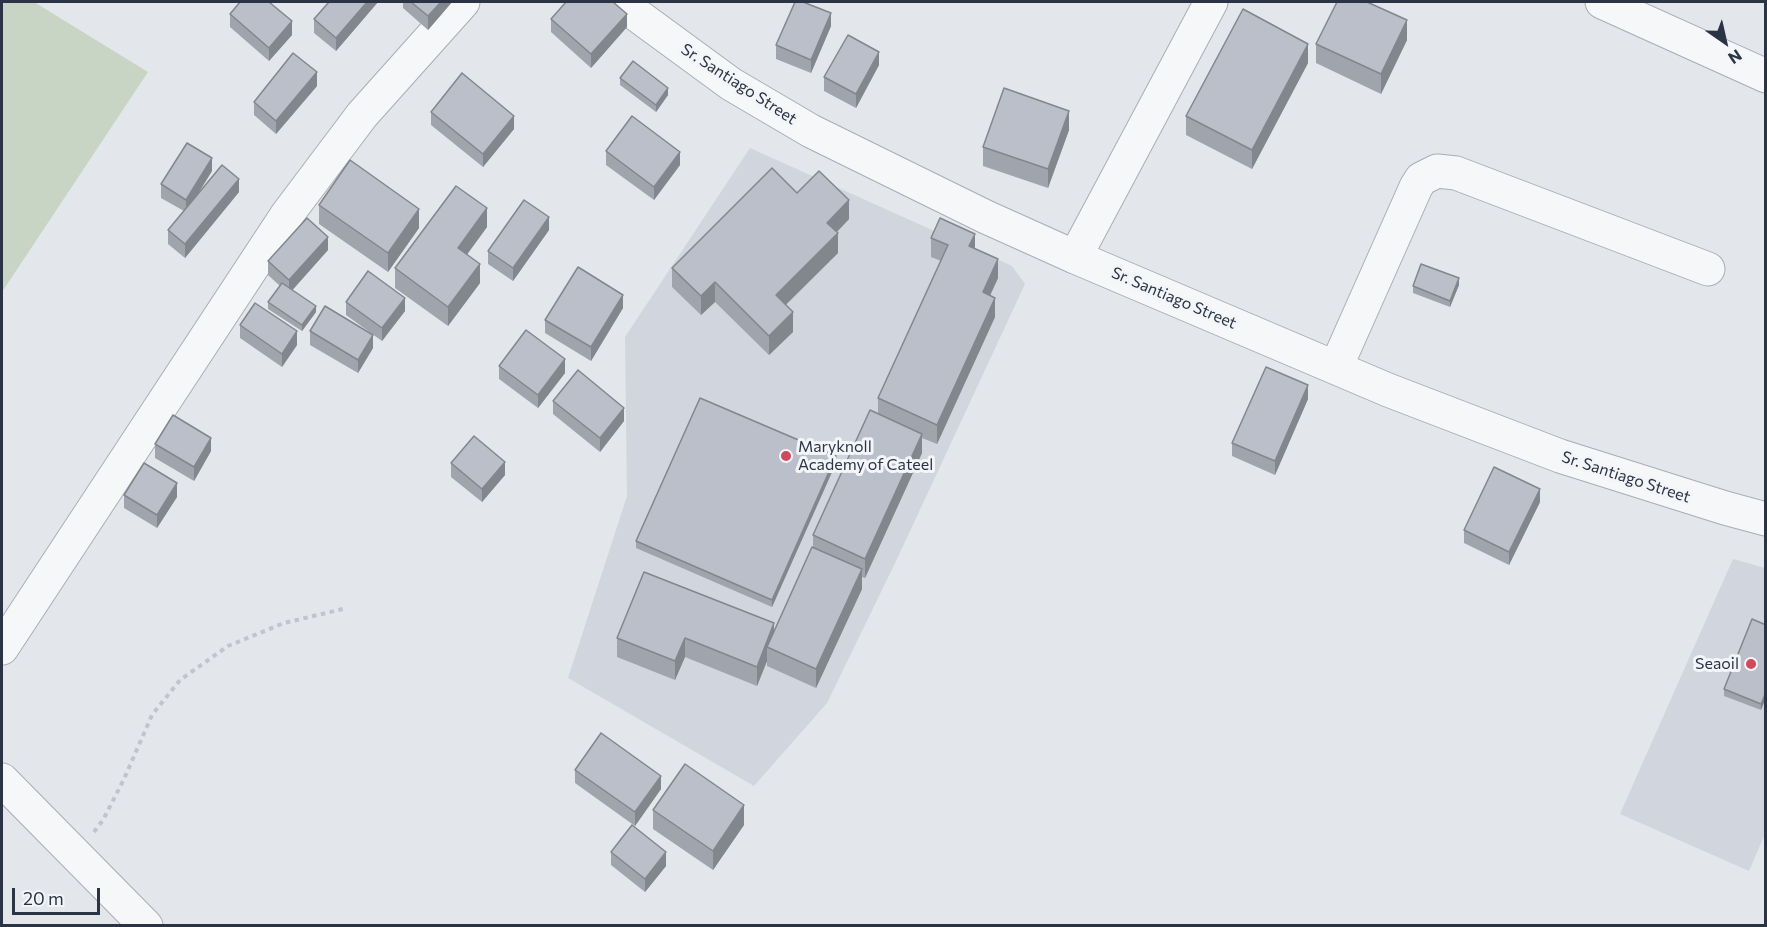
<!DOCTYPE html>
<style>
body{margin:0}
#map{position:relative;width:1767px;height:927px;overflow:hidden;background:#e3e6eb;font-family:Commissioner,sans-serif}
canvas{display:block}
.frame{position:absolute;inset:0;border:3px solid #2b3444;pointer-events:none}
.north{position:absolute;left:1695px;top:12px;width:60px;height:60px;-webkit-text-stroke:4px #f3f5f8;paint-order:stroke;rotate:146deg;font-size:16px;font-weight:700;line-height:24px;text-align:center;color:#2b3444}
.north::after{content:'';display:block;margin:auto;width:21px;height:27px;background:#2b3444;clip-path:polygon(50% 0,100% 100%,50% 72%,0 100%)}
.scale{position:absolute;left:12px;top:888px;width:88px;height:27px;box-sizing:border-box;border:3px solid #2b3444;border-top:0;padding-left:8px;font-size:18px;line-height:21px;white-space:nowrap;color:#2b3444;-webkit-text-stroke:4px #f3f5f8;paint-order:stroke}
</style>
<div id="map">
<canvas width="1767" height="927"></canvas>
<div class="frame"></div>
<div class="north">N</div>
<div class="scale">20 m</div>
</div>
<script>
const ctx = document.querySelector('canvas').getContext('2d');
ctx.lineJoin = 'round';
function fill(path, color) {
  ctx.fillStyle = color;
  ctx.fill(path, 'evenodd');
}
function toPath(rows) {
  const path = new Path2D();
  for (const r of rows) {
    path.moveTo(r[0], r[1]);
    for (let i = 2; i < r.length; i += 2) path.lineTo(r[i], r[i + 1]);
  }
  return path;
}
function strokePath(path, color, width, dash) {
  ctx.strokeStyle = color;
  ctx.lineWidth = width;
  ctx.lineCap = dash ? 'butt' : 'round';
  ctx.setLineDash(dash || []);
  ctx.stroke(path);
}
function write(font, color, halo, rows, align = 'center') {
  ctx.font = font + ' Commissioner,sans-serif';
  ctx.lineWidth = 6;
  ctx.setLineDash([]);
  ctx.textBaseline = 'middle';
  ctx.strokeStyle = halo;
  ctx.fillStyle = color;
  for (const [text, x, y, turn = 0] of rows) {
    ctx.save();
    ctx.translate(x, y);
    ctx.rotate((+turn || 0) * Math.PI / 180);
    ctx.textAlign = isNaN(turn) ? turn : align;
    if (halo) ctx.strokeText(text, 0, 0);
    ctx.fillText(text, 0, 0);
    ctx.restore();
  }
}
fill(toPath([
 [750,148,1012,266,1025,284,897,559,827,703,754,786,568,678,627,496,625,337],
 [1733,559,1765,568,1765,834,1749,871,1620,814]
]), '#d1d5dd');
fill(toPath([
 [2,2,34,2,148,72,2,292]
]), '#c8d5c4');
const minor = toPath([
 [619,2,731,84,811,131,986,217,1075,257],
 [1602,2,1766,76],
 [1336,367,1416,187,1421,179,1437,171,1456,173,1708,269],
 [2,648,286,216,362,115,463,2]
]);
const tertiary = toPath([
 [1211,2,1075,257,1388,390,1560,456,1725,508,1766,519],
 [2,780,146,926]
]);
strokePath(minor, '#a8adb6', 35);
strokePath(tertiary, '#a8adb6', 35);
strokePath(toPath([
 [94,832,103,820,124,779,152,715,180,680,228,646,284,623,347,608]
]), '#c1c4ca', 4, [4.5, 4.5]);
strokePath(minor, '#f6f7f9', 33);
strokePath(tertiary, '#f6f7f9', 33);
fill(toPath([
 [378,2,336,51,314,33,314,19],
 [403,2,452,2,428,30,403,8],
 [230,14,292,35,269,61,230,27],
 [551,19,627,27,591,68,551,32],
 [831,26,811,73,776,59,776,45],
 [1407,40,1381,94,1316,63,1316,44],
 [1308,63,1252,169,1186,135,1186,116],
 [879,65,856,108,824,91,824,77],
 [620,78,668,95,656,112,620,85],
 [317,86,276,134,254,115,254,102],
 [431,112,514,129,483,167,431,125],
 [1069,130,1048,188,983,166,983,147],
 [606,151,680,165,654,200,606,165],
 [212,171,197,195,239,192,185,258,168,244,168,230,184,211,161,198,161,184],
 [797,193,849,219,837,232,838,253,786,305,793,332,769,355,715,302,701,315,672,287,672,268],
 [319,205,419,228,388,272,319,224],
 [487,227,467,254,480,283,448,326,395,288,395,268],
 [549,230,513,281,488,264,488,251],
 [931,238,975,248,998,278,990,295,995,317,937,444,922,438,922,453,865,578,862,577,862,589,816,688,767,666,767,661,757,686,685,657,675,680,617,657,617,638,774,631,813,548,813,535,878,414,878,398,941,261,931,257],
 [328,250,292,290,316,312,302,331,268,309,268,302,280,286,268,275,268,261],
 [1459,285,1450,307,1413,293,1413,286],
 [346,302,405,311,382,341,346,315],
 [623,308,591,361,545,333,545,320],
 [240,325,297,345,282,367,240,338],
 [310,331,373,348,358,373,310,345],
 [499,366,565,373,538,408,499,379],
 [1308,399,1275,475,1232,456,1232,443],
 [553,401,624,421,600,452,553,414],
 [155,444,211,451,194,481,155,458],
 [451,463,505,475,482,502,451,477],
 [836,463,772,607,636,548,636,541],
 [124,495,177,497,157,528,124,508],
 [1540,502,1509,565,1464,543,1464,530],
 [1766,625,1761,710,1724,696,1724,689],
 [575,770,661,789,635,826,575,783],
 [653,810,744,825,713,870,653,829],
 [611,852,666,866,645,892,611,865]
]), '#a0a4ad');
fill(toPath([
 [367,2,378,2,336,51,336,38],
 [441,2,452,2,428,30,428,16],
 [831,13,831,26,811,73,811,60],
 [627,14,627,27,591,68,591,54],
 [1407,20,1407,40,1381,94,1381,74],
 [292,21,292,35,269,61,269,48],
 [1308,44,1308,63,1252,169,1252,150],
 [879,52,879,65,856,108,856,94],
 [317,72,317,86,276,134,276,121],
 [668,88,668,95,656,112,656,105],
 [1069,111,1069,130,1048,188,1048,169],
 [514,116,514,129,483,167,483,154],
 [680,152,680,165,654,200,654,187],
 [212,158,212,171,186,213,186,200],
 [239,179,239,192,185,258,185,244],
 [849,200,849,219,827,242,827,223],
 [487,208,487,227,458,267,458,248],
 [419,209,419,228,388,272,388,253],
 [549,217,549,230,513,281,513,268],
 [838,233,838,253,776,314,776,295],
 [975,234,975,253,969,246],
 [328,237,328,250,289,294,289,280],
 [998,259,998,278,983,311,983,292],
 [480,264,480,283,448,326,448,307],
 [1459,278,1459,285,1450,307,1450,301],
 [715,282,715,302,701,315,701,296],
 [623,295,623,308,591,361,591,347],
 [405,298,405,311,382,341,382,328],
 [995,298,995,317,937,444,937,425],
 [316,306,316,312,302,331,302,325],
 [793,312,793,332,769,355,769,336],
 [297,331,297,345,282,367,282,354],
 [373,335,373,348,358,373,358,360],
 [565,359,565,373,538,408,538,395],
 [1308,385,1308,399,1275,475,1275,461],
 [624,408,624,421,600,452,600,438],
 [922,434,922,453,865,578,865,559],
 [211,438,211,451,194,481,194,467],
 [836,456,836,463,772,607,772,600],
 [505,462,505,475,482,502,482,489],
 [177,483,177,497,157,528,157,515],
 [1540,489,1540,502,1509,565,1509,552],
 [862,569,862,589,816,688,816,669],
 [774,623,774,643,767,647,767,661,757,686,757,667],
 [685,638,685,657,675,680,675,661],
 [1766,692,1766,698,1761,710,1761,704],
 [661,776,661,789,635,826,635,812],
 [744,805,744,825,713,870,713,851],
 [666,852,666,866,645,892,645,879]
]), '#82868d');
const building = toPath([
 [240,2,269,2,292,21,269,48,230,14,240,2],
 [329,2,367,2,336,38,314,19,329,2],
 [411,2,441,2,428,16,411,2],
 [566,2,613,2,627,14,591,54,551,19,566,2],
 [795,2,803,2,831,13,811,60,776,45,795,2],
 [1337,2,1367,2,1407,20,1381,74,1316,44,1337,2],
 [1243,9,1308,44,1252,150,1186,116,1243,9],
 [848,35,879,52,856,94,824,77,848,35],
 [293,53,317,72,276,121,254,102,293,53],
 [633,61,668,88,656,105,620,78,633,61],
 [462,73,514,116,483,154,431,112,462,73],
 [1004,88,1069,111,1048,169,983,147,1004,88],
 [632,116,680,152,654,187,606,151,632,116],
 [187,143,212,158,186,200,161,184,187,143],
 [350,160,419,209,388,253,319,205,350,160],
 [222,165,239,179,185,244,168,230,222,165],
 [772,168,797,193,819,171,849,200,827,223,838,233,776,295,793,312,769,336,715,282,701,296,672,268,772,168],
 [456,186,487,208,458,248,480,264,448,307,395,268,456,186],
 [524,200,549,217,513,268,488,251,524,200],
 [307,218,328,237,289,280,268,261,307,218],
 [940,218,975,234,969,246,998,259,983,292,995,298,937,425,878,398,948,245,931,238,940,218],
 [1421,264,1459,278,1450,301,1413,286,1421,264],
 [578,267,623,295,591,347,545,320,578,267],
 [368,271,405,298,382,328,346,302,368,271],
 [282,283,316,306,302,325,268,302,282,283],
 [255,303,297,331,282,354,240,325,255,303],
 [325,306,373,335,358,360,310,331,325,306],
 [526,330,565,359,538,395,499,366,526,330],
 [1266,367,1308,385,1275,461,1232,443,1266,367],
 [578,370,624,408,600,438,553,401,578,370],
 [700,398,836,456,772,600,636,541,700,398],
 [870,410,922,434,865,559,813,535,870,410],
 [173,415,211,438,194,467,155,444,173,415],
 [474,436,505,462,482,489,451,463,474,436],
 [144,463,177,483,157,515,124,495,144,463],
 [1494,467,1540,489,1509,552,1464,530,1494,467],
 [812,547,862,569,816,669,767,647,812,547],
 [644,572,774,623,757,667,685,638,675,661,617,638,644,572],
 [1752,619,1766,625,1766,692,1761,704,1724,689,1752,619],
 [601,733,661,776,635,812,575,770,601,733],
 [685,764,744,805,713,851,653,810,685,764],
 [632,825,666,852,645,879,611,852,632,825]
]);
fill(building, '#babfc9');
strokePath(building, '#82868d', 1.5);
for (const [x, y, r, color] of [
 [786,456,6,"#d0495c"],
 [1751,664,6,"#d0495c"]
]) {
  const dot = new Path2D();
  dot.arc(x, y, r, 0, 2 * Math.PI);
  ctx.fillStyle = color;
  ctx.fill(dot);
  strokePath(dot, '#f3f5f8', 2);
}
write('16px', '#2b3444', '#f3f5f8', [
 ["Sr. Santiago Street",739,84,33],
 ["Sr. Santiago Street",1174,298,23],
 ["Sr. Santiago Street",1626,477,18]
]);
write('16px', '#2b3444', '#f3f5f8', [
 ["Maryknoll",798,447],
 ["Academy of Cateel",798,465],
 ["Seaoil",1739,664,"right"]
], 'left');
</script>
